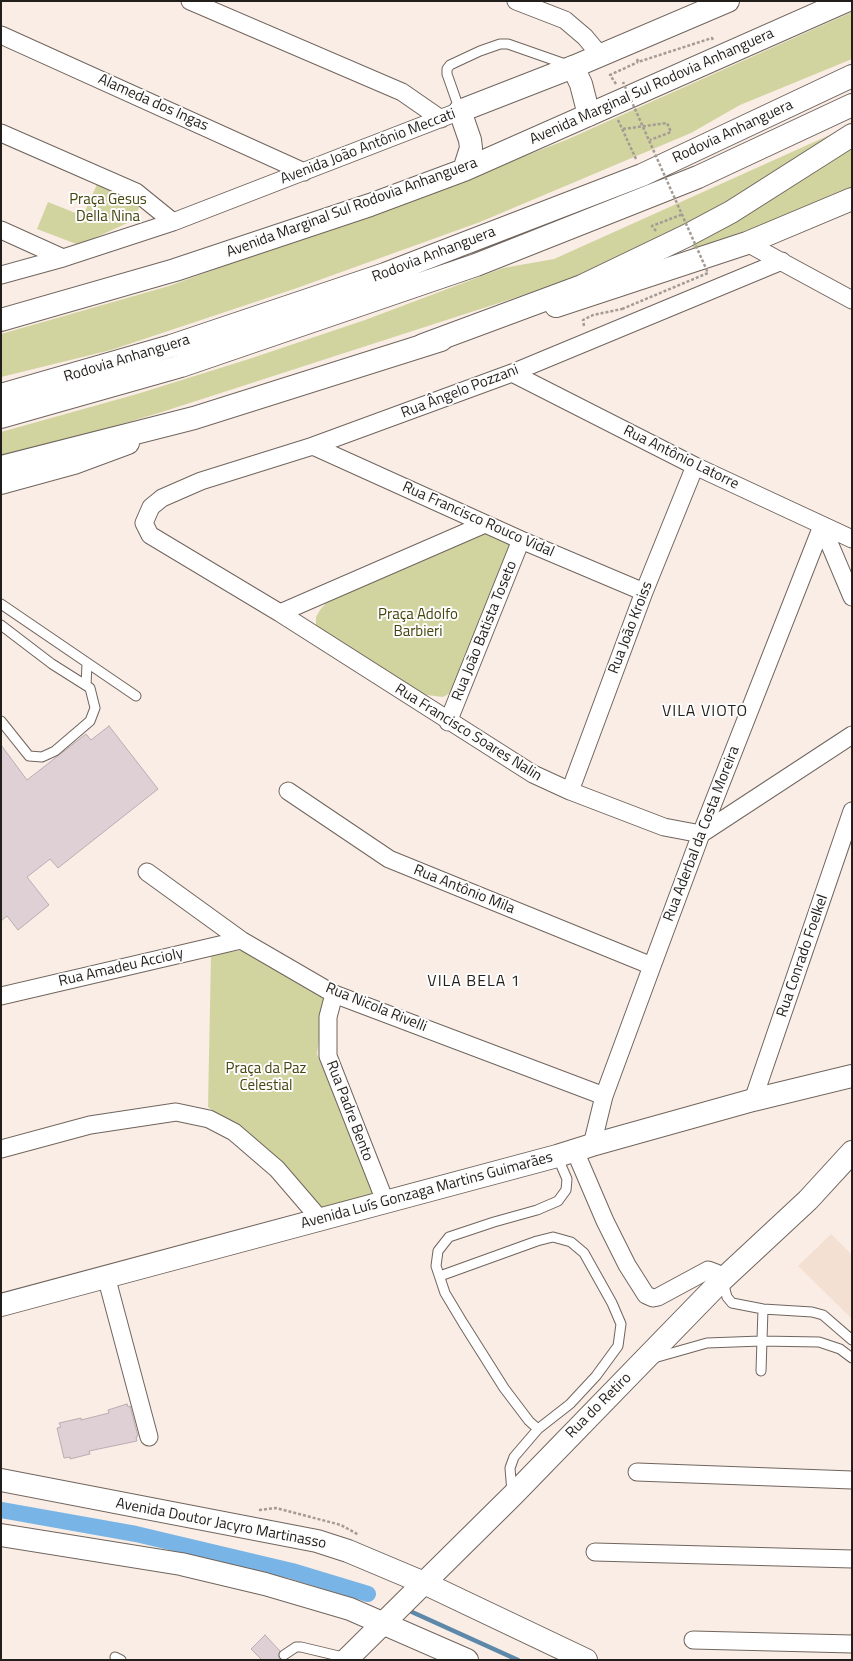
<!DOCTYPE html>
<meta charset="utf-8">
<style>
body{margin:0}
#map{position:relative;width:853px;height:1661px;overflow:hidden;background:#faede5;font-family:"Titillium Web",sans-serif}
canvas{display:block}
.frame{position:absolute;inset:0;border:2px solid #221e1b;pointer-events:none}
</style>
<div id="map">
<canvas width="853" height="1661"></canvas>
<div class="frame"></div>
</div>
<script>
const ctx = document.querySelector('canvas').getContext('2d');
ctx.lineJoin = 'round';
function fill(path, color) {
  ctx.fillStyle = color;
  ctx.fill(path, 'evenodd');
}
function toPath(rows) {
  const path = new Path2D();
  for (const r of rows) {
    path.moveTo(r[0], r[1]);
    for (let i = 2; i < r.length; i += 2) path.lineTo(r[i], r[i + 1]);
  }
  return path;
}
function strokePath(path, color, width, dash) {
  ctx.strokeStyle = color;
  ctx.lineWidth = width;
  ctx.lineCap = dash ? 'butt' : 'round';
  ctx.setLineDash(dash || []);
  ctx.stroke(path);
}
function write(font, color, halo, rows, align = 'center') {
  ctx.font = font + ' "Titillium Web",sans-serif';
  ctx.lineWidth = 4;
  ctx.setLineDash([]);
  ctx.textBaseline = 'middle';
  ctx.strokeStyle = halo;
  ctx.fillStyle = color;
  for (const [text, x, y, turn = 0] of rows) {
    ctx.save();
    ctx.translate(x, y);
    ctx.rotate((+turn || 0) * Math.PI / 180);
    ctx.textAlign = isNaN(turn) ? turn : align;
    if (halo) ctx.strokeText(text, 0, 0);
    ctx.fillText(text, 0, 0);
    ctx.restore();
  }
}
fill(toPath([
 [831,1234,852,1255,852,1319,798,1266]
]), '#f3e0d3');
fill(toPath([
 [852,12,852,59,740,105,691,133,480,222,297,288,111,350,1,377,1,334,169,286,496,167,566,140],
 [843,129,769,179,647,247,564,282,162,412,105,429,1,455,1,432,137,394,249,359,365,320,503,268,554,259],
 [852,141,852,188,768,223,693,249,692,245],
 [98,182,141,203,134,220,79,245,37,229,48,202,83,216],
 [485,528,513,540,452,692,443,697,419,694,323,635,316,625,316,617,320,610,327,602],
 [244,950,325,998,317,1054,378,1197,320,1208,277,1158,208,1107,211,955]
]), '#d1d49f');
strokePath(toPath([
 [412,1612,518,1660]
]), '#5e88a9', 4.5);
strokePath(toPath([
 [1,1510,136,1534,292,1571,368,1594]
]), '#78b5e6', 16);
const building = toPath([
 [109,726,158,789,58,868,50,859,27,877,49,905,18,930,7,916,1,921,1,745,27,780,86,734,91,740,109,726],
 [127,1404,128,1407,130,1406,138,1436,136,1437,137,1441,89,1451,90,1454,70,1459,70,1457,64,1458,57,1428,61,1427,59,1423,81,1418,81,1420,109,1413,108,1410,127,1404],
 [265,1635,280,1651,278,1656,281,1660,262,1660,251,1649,265,1635]
]);
fill(building, '#dfd0d6');
strokePath(building, '#baacb1', 1);
const service = toPath([
 [460,111,447,74,447,69,450,65,480,51,500,44,508,44,568,65],
 [1,604,136,696],
 [1,625,52,664,90,688,95,708,90,721,55,751,42,757,29,756,1,721],
 [86,685,87,664],
 [440,1276,537,1241,553,1237,571,1242,584,1253,612,1303,621,1324,618,1346,596,1376,570,1404,538,1429,514,1457,510,1468,512,1492],
 [723,1282,727,1297,732,1303,763,1309,812,1312,823,1315,852,1340],
 [654,1358,707,1343,761,1341,819,1342,840,1349,852,1358],
 [761,1371,763,1309],
 [538,1429,529,1421,504,1388,463,1323,445,1293,436,1266,438,1251,449,1237,494,1222,537,1210,558,1201,566,1190,567,1179,557,1156],
 [284,1655,296,1647,301,1647,347,1658],
 [115,1657,121,1660]
]);
const minor = toPath([
 [190,1,402,92,441,119],
 [516,1,565,20,585,37,600,55],
 [1,35,304,172],
 [1,133,136,192,173,222],
 [1,230,63,258],
 [747,243,852,300],
 [782,261,512,373,313,446,201,481,162,498,151,507,144,523,150,535,280,613,533,774,570,791,664,827,701,834,852,735],
 [1,275,63,258,173,222,460,111],
 [512,373,695,466,852,539],
 [313,446,521,540,644,592],
 [822,526,852,597],
 [280,613,485,524],
 [448,722,521,540],
 [288,791,389,859,652,966],
 [570,791,644,592,695,466],
 [147,872,241,940,334,994,604,1096],
 [334,994,328,1017,328,1056,385,1201],
 [1,996,241,940],
 [753,1100,852,811],
 [592,1145,604,1096,652,966,701,834,822,526],
 [1,1149,90,1125,176,1112,209,1119,234,1132,277,1169,320,1219],
 [575,1151,605,1221,627,1265,646,1295,653,1298,658,1297,708,1270,716,1273,722,1280],
 [106,1276,149,1437],
 [637,1472,852,1480],
 [595,1552,852,1559],
 [693,1640,852,1644]
]);
const secondary = toPath([
 [460,111,573,67,728,1],
 [1,1305,557,1156,592,1145,753,1100,852,1076],
 [346,1660,513,1495,722,1280,808,1200,852,1152]
]);
const primary = toPath([
 [1,483,74,463,128,443],
 [1,1480,317,1541,348,1551,424,1583,586,1660],
 [1,1535,181,1564,265,1584,350,1609,467,1660]
]);
const trunk = toPath([
 [573,67,581,84,589,115],
 [460,111,470,140,471,148,464,170],
 [556,306,747,243,852,199],
 [1,320,175,270,370,205,464,170,846,1],
 [1,467,194,418,441,340]
]);
const motorway = toPath([
 [423,345,582,286,686,236,731,212,852,135],
 [1,395,171,346,385,274,642,175,852,76],
 [1,417,181,366,476,265,698,177,852,105]
]);
strokePath(service, '#70655e', 11);
strokePath(minor, '#70655e', 19);
strokePath(secondary, '#70655e', 24);
strokePath(primary, '#70655e', 24);
strokePath(trunk, '#70655e', 24);
strokePath(motorway, '#70655e', 24);
strokePath(toPath([
 [637,59,638,62,712,38,713,40],
 [616,84,610,75,638,62],
 [618,120,636,159],
 [623,129,667,123,671,132,650,140],
 [656,231,652,226,683,214],
 [584,326,583,320,593,315,622,309],
 [259,1510,276,1508,341,1525,359,1535]
]), '#a49b95', 2.5, [3, 2]);
strokePath(service, '#fff', 9);
strokePath(minor, '#fff', 17);
strokePath(secondary, '#fff', 22);
strokePath(primary, '#fff', 22);
strokePath(trunk, '#fff', 22);
strokePath(motorway, '#fff', 22);
strokePath(toPath([
 [622,309,708,273,623,82]
]), '#a49b95', 2.5, [3, 2]);
write('15px', '#221e1b', '#fdfdfd', [
 ["Avenida Marginal Sul Rodovia Anhanguera",652,87,-24],
 ["Alameda dos Ingas",153,103,24],
 ["Rodovia Anhanguera",733,132,-25],
 ["Avenida João Antônio Meccati",368,147,-21],
 ["Avenida Marginal Sul Rodovia Anhanguera",352,208,-20],
 ["Rodovia Anhanguera",434,255,-21],
 ["Rodovia Anhanguera",127,359,-17],
 ["Rua Ângelo Pozzani",460,392,-21],
 ["Rua Antônio Latorre",681,458,26],
 ["Rua Francisco Rouco Vidal",478,520,24],
 ["Rua João Kroiss",631,628,-69],
 ["Rua João Batista Toseto",485,631,-68],
 ["Rua Francisco Soares Nalin",468,733,32],
 ["Rua Aderbal da Costa Moreira",702,834,-69],
 ["Rua Antônio Mila",464,890,22],
 ["Rua Conrado Foelkel",803,956,-71],
 ["Rua Amadeu Accioly",121,968,-13],
 ["Rua Nicola Rivelli",376,1008,22],
 ["Rua Padre Bento",349,1111,69],
 ["Avenida Luís Gonzaga Martins Guimarães",427,1191,-15],
 ["Rua do Retiro",599,1406,-45],
 ["Avenida Doutor Jacyro Martinasso",221,1524,11]
]);
write('15px', '#45460e', '#fdfdfd', [
 ["Praça Gesus",108,200],
 ["Della Nina",108,217],
 ["Praça Adolfo",418,615],
 ["Barbieri",418,632],
 ["Praça da Paz",266,1069],
 ["Celestial",266,1086]
]);
ctx.letterSpacing = '1px';
write('16px', '#221e1b', '#fdfdfd', [
 ["VILA VIOTO",705,712],
 ["VILA BELA 1",474,982]
]);
ctx.letterSpacing = '0px';
</script>
